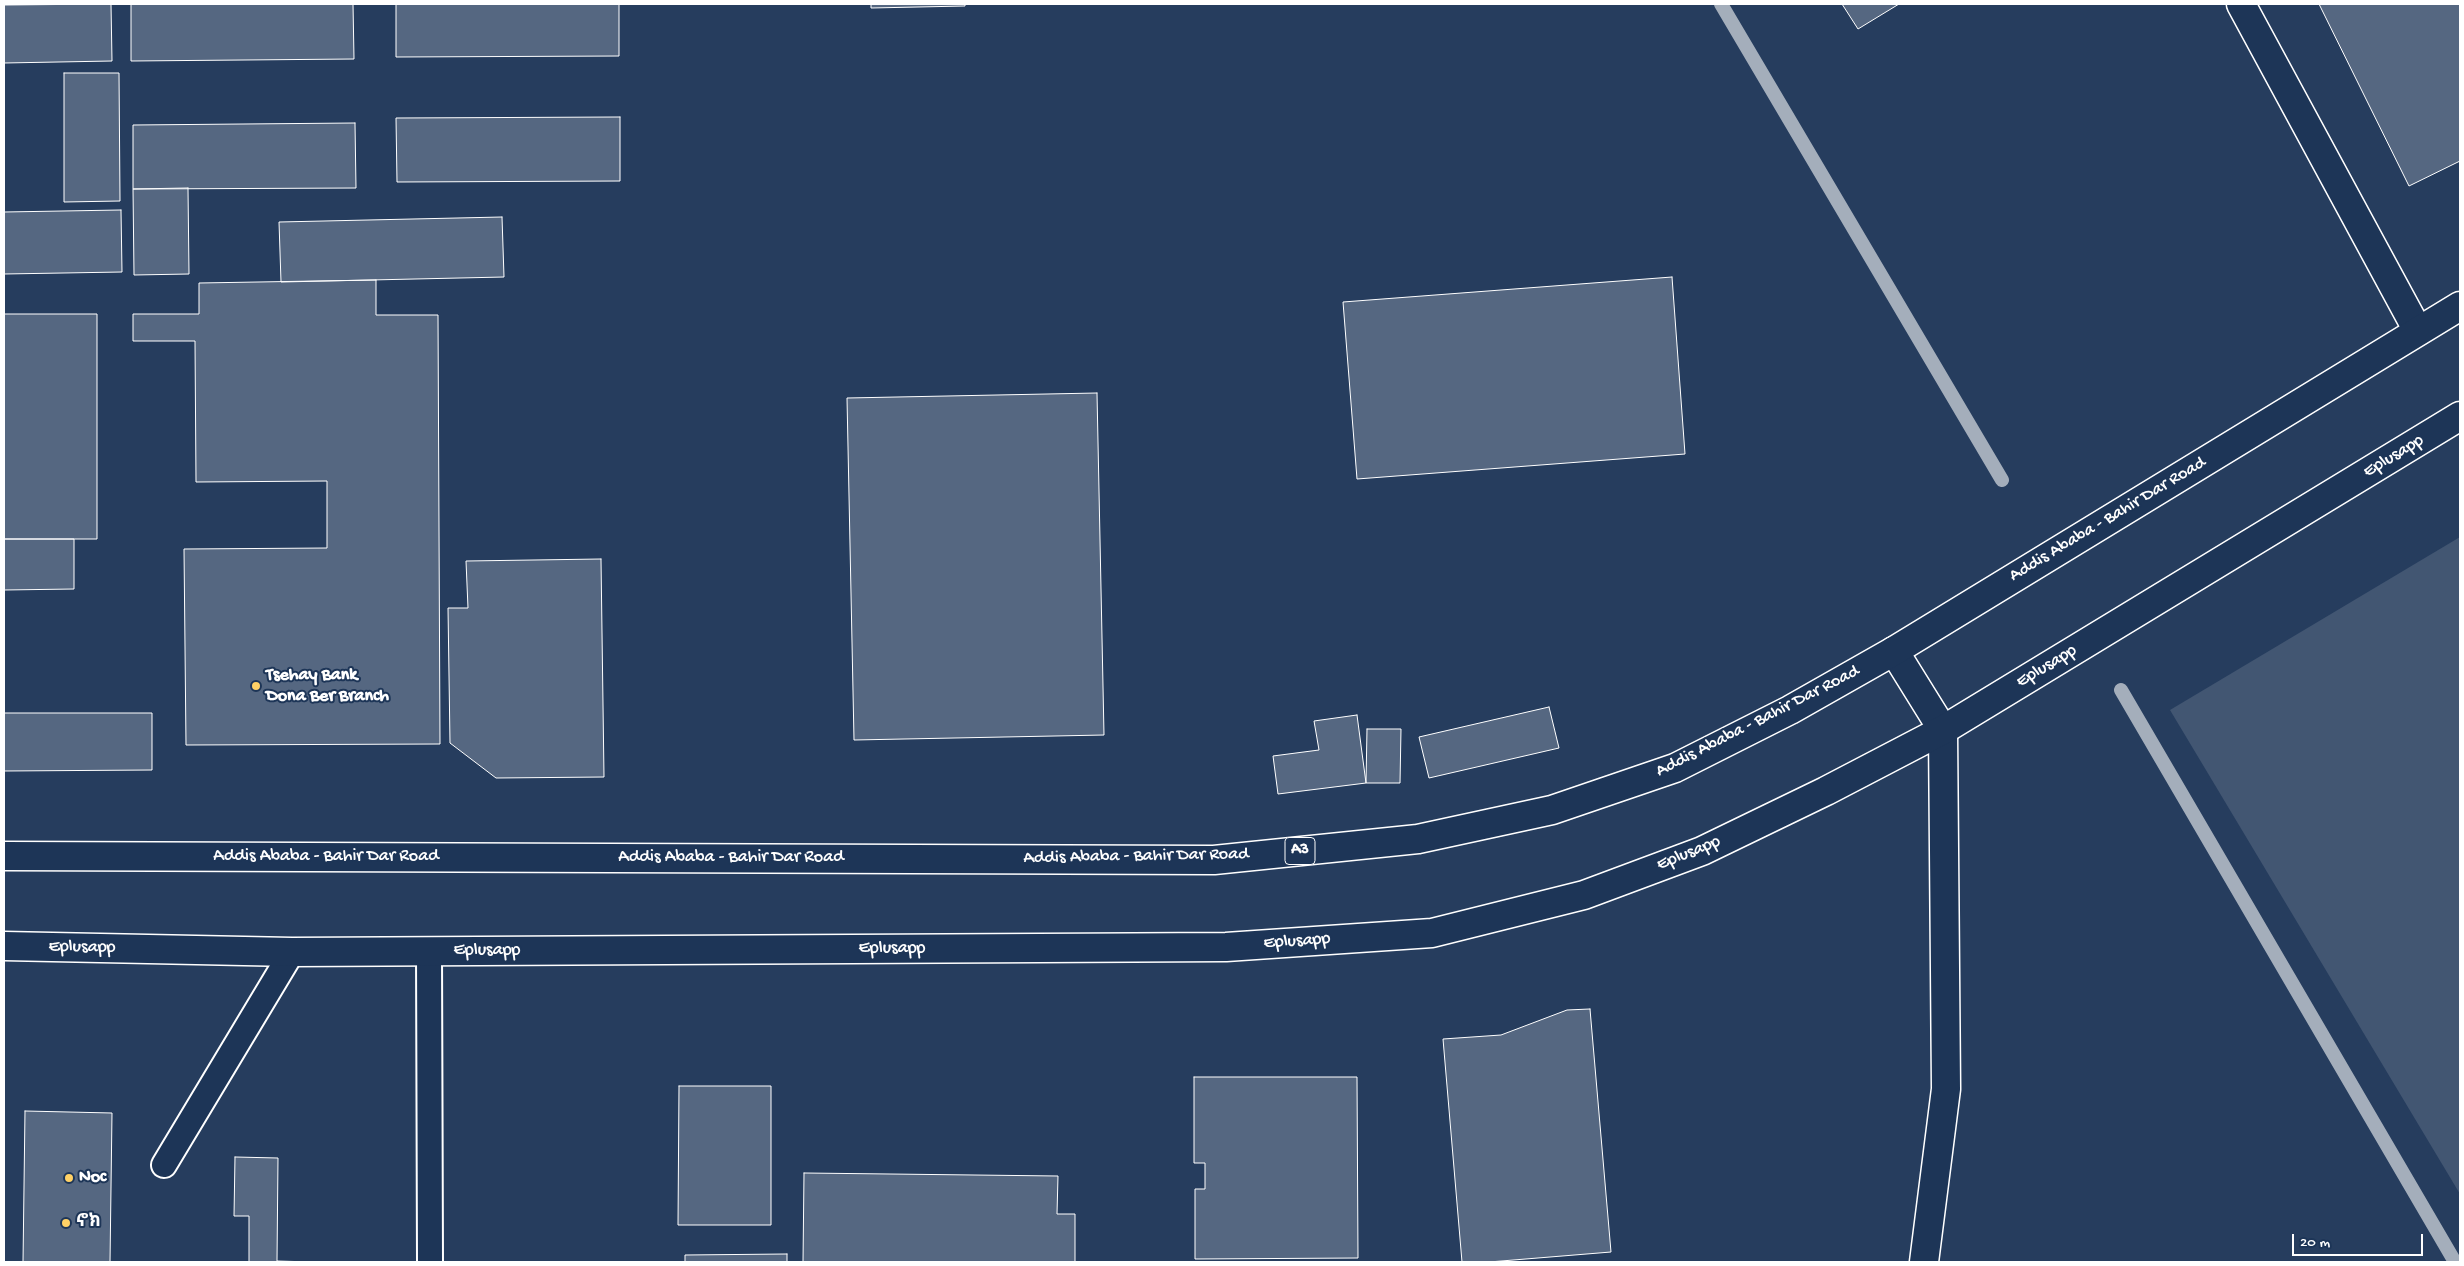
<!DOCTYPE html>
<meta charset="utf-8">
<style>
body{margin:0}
#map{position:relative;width:2464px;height:1266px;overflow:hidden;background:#263d5e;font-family:"Gochi Hand",sans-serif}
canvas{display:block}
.frame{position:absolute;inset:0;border:5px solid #fff;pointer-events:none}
.scale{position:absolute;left:2292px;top:1234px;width:131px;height:22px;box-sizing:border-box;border:2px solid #fff;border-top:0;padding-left:6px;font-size:15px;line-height:18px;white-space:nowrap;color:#fff;-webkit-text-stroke:4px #1d3557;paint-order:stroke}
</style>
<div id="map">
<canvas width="2464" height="1266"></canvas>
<div class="frame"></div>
<div class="scale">20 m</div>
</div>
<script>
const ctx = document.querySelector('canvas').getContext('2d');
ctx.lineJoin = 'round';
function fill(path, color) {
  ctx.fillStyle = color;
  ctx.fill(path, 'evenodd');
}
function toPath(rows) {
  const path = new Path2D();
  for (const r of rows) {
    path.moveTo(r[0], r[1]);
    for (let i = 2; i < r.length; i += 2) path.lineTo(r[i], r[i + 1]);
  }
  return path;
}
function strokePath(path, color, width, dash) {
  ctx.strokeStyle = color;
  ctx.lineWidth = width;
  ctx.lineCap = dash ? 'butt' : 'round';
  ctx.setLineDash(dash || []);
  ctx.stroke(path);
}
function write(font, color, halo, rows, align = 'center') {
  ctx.font = font + ' "Gochi Hand","Noto Sans Ethiopic",sans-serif';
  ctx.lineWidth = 4;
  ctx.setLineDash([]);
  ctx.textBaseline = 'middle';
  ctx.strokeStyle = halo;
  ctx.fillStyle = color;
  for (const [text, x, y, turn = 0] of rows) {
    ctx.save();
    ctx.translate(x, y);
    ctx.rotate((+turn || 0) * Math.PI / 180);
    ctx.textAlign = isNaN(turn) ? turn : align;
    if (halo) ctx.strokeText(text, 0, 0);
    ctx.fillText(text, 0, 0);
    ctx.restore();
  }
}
fill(toPath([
 [2460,537,2460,1194,2170,710]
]), '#425672');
strokePath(toPath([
 [1721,4,2002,480],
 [2121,690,2455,1262]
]), '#a4aebb', 14);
const building = toPath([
 [111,4,112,61,4,63,4,5,111,4],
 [131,4,353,4,354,59,131,61,131,4],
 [396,4,619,4,619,56,396,57,396,4],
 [871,4,965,4,965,6,871,8,871,4],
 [1842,4,1899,4,1858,29,1842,4],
 [2319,4,2460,4,2460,161,2409,186,2319,4],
 [64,73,119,73,120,201,64,202,64,73],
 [620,117,620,181,397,182,396,118,620,117],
 [355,123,356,188,133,189,133,125,355,123],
 [188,188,189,274,134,275,133,189,188,188],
 [121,210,122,272,4,274,4,212,121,210],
 [502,217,504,277,281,282,279,222,502,217],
 [1672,277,1685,454,1357,479,1343,302,1672,277],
 [376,280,376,315,438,315,440,744,186,745,184,549,327,548,327,481,196,482,195,341,133,341,133,314,199,314,199,283,376,280],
 [4,314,97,314,97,539,4,539,4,314],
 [1097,393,1104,735,854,740,847,398,1097,393],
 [4,539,74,539,74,589,4,590,4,539],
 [601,559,604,777,496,778,450,743,448,608,468,608,466,561,601,559],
 [1549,707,1559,748,1429,778,1419,737,1549,707],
 [4,713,152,713,152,770,4,771,4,713],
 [1357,715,1366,783,1278,794,1273,756,1319,750,1314,721,1357,715],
 [1367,729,1401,729,1400,783,1366,783,1367,729],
 [1590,1009,1611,1252,1489,1262,1462,1262,1443,1039,1501,1035,1567,1010,1590,1009],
 [1194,1077,1357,1077,1358,1258,1195,1259,1195,1189,1205,1189,1205,1163,1194,1163,1194,1077],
 [679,1086,771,1086,771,1225,678,1225,679,1086],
 [25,1111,112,1113,110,1262,23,1262,25,1111],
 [235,1157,278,1158,277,1261,312,1262,249,1262,249,1216,234,1216,235,1157],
 [804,1173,1058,1176,1057,1214,1075,1214,1075,1262,803,1262,804,1173],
 [787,1254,787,1262,685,1262,685,1255,787,1254]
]);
fill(building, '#556781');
strokePath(building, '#fff', 1);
const lane = toPath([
 [429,951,430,1262],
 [164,1165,292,952]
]);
const street = toPath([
 [2241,4,2418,331],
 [1894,651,1943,730,1946,1089,1924,1262]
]);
const highway = toPath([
 [4,856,1214,860,1418,839,1552,810,1675,768,1790,710,1894,651,2460,306],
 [4,946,292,952,1226,947,1432,933,1584,895,1702,851,1826,791,1943,730,2460,416]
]);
strokePath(lane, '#fff', 28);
strokePath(street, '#fff', 31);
strokePath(highway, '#fff', 31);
strokePath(lane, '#1d3557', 24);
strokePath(street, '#1d3557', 28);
strokePath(highway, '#1d3557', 28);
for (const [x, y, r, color] of [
 [256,686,5,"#ffd166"],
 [69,1178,5,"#ffd166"],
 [66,1223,5,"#ffd166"]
]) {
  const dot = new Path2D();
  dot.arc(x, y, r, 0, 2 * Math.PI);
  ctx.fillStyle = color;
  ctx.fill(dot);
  strokePath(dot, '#1d3557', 2);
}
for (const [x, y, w] of [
 [1300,851,30]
]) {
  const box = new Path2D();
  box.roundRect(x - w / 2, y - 13.5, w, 27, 4);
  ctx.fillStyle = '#1d3557';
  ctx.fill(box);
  strokePath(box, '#fff', 1);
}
write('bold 16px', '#fff', null, [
 ["A3",1300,851]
]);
write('18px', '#fff', '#1d3557', [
 ["Eplusapp",2394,457,-31],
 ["Addis Ababa - Bahir Dar Road",2108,520,-31],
 ["Eplusapp",2047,667,-31],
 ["Addis Ababa - Bahir Dar Road",1758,722,-27],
 ["Eplusapp",1689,854,-22],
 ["Addis Ababa - Bahir Dar Road",326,857],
 ["Addis Ababa - Bahir Dar Road",1136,857,-1],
 ["Addis Ababa - Bahir Dar Road",731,858],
 ["Eplusapp",1297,942,-4],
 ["Eplusapp",82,948,1],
 ["Eplusapp",892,949],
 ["Eplusapp",487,951]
]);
write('bold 18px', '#fff', '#1d3557', [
 ["Tsehay Bank",266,676],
 ["Dona Ber Branch",266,697],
 ["Noc",79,1178],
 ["ኖክ",76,1223]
], 'left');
</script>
